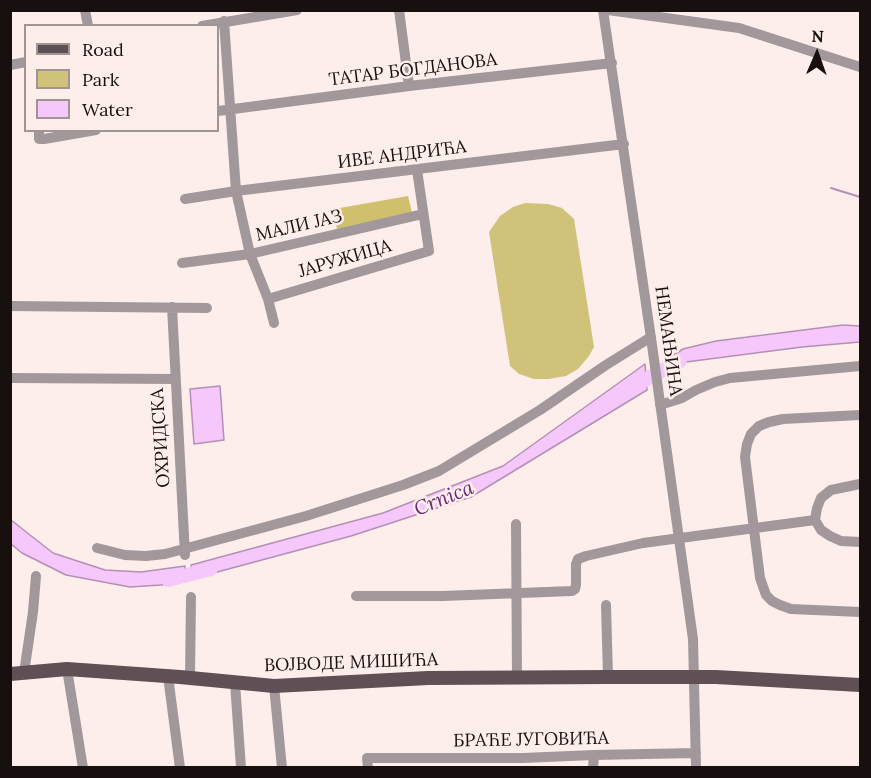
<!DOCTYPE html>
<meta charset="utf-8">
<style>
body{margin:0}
#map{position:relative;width:871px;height:778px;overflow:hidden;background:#fdeeeb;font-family:Lora,serif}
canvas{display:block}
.frame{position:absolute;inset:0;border:12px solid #18100f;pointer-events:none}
.legend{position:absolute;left:24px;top:24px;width:195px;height:108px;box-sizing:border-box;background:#fdeeeb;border:2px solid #a19593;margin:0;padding:8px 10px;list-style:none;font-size:18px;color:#18100f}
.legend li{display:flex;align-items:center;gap:12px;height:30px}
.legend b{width:30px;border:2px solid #a19593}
.north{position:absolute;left:787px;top:24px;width:60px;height:60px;-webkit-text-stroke:4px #fdeeeb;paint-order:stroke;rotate:2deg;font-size:16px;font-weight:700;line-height:24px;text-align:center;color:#18100f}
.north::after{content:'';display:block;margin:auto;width:21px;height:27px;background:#18100f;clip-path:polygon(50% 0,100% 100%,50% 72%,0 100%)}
</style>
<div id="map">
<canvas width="871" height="778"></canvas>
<div class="frame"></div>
<ul class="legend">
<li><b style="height:8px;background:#604f54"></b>Road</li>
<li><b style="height:16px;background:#d0c279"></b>Park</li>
<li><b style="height:16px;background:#f6c7fa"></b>Water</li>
</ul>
<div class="north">N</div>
</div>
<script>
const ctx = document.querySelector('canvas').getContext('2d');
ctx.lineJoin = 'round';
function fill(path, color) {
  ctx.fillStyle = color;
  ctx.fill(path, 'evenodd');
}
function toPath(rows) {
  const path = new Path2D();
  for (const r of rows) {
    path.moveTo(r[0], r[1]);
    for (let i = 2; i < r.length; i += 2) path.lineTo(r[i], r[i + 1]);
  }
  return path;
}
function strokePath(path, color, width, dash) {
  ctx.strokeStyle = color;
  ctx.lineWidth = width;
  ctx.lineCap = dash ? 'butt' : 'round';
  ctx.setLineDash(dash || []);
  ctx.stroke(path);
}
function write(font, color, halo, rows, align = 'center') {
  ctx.font = font + ' Lora,serif';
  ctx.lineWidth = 5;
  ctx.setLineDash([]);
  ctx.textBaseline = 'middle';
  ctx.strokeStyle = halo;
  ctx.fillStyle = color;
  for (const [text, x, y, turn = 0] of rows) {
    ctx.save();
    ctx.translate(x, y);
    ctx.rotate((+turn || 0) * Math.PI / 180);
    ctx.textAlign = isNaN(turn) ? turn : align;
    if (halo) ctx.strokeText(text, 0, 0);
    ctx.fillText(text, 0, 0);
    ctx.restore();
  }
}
fill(toPath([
 [525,203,548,204,562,208,574,219,594,347,589,356,578,369,566,376,548,379,534,379,519,374,510,366,489,232,500,216,513,207]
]), '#d0c279');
fill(toPath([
 [408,196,412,213,337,230,334,209]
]), '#d0c06d');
const water = toPath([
 [843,325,860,326,860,342,802,347,686,362,667,372,665,359,672,356,683,349,716,341,843,325],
 [645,364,647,390,471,497,351,536,195,578,191,565,383,513,503,466,645,364],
 [220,386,224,440,194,444,190,389,220,386],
 [11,520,53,553,105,570,141,572,185,566,186,581,161,585,130,587,66,575,22,553,11,544,11,520]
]);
fill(water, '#f6c7fa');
strokePath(water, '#b390b4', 1.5);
strokePath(toPath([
 [831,188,860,197]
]), '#b390b4', 2);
strokePath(toPath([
 [632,387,680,361],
 [168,580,211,569]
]), '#f6c7fa', 14);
strokePath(toPath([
 [85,10,88,26],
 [399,10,409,86],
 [603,10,652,345,693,639,696,768],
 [608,10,739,28,860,67],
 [224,21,236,191,250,254,268,299,274,323],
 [202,26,297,10],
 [10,65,26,62],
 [218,111,409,86,612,63],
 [39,130,39,139,44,139,96,130],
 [185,199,236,191,624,144],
 [182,263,250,254,423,214],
 [268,299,429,251,417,170],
 [10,306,207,308],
 [172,307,185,555],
 [10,378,175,379],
 [660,405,682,398,696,390,715,382,730,378,860,366],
 [860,415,783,419,769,422,759,426,751,434,747,444,745,457,760,578,766,595,772,601,780,605,791,609,860,612],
 [815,520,817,508,821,498,831,490,860,484],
 [815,520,821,530,830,536,841,541,860,542],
 [516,524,517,677],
 [97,548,125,555,146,556,165,554,306,516,403,485,439,471,540,410,606,365,651,337],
 [356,596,443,596,572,591,575,589,576,585,576,564,578,559,586,556,643,543,815,520],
 [606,605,608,677],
 [67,669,83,768],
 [24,673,33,612,36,576],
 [168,676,180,768],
 [190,678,191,597],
 [235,683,241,768],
 [274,686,282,768],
 [368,768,367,758,523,758,594,755,696,753],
 [593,768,594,755]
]), '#a2989b', 10);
strokePath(toPath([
 [10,674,67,669,180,677,274,686,428,678,608,677,716,677,860,685]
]), '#604f54', 14);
write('18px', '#18100f', '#fdeeeb', [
 ["ТАТАР БОГДАНОВА",413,70,-7],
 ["ИВЕ АНДРИЋА",402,155,-7],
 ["МАЛИ ЈАЗ",299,226,-13],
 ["ЈАРУЖИЦА",345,259,-16],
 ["НЕМАЊИНА",668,341,82],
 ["ОХРИДСКА",161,438,-94],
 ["ВОЈВОДЕ МИШИЋА",351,663,-2],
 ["БРАЋЕ ЈУГОВИЋА",531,740,-1]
]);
write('italic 20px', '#6d2a74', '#fdeeeb', [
 ["Crnica",444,499,-22]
]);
</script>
